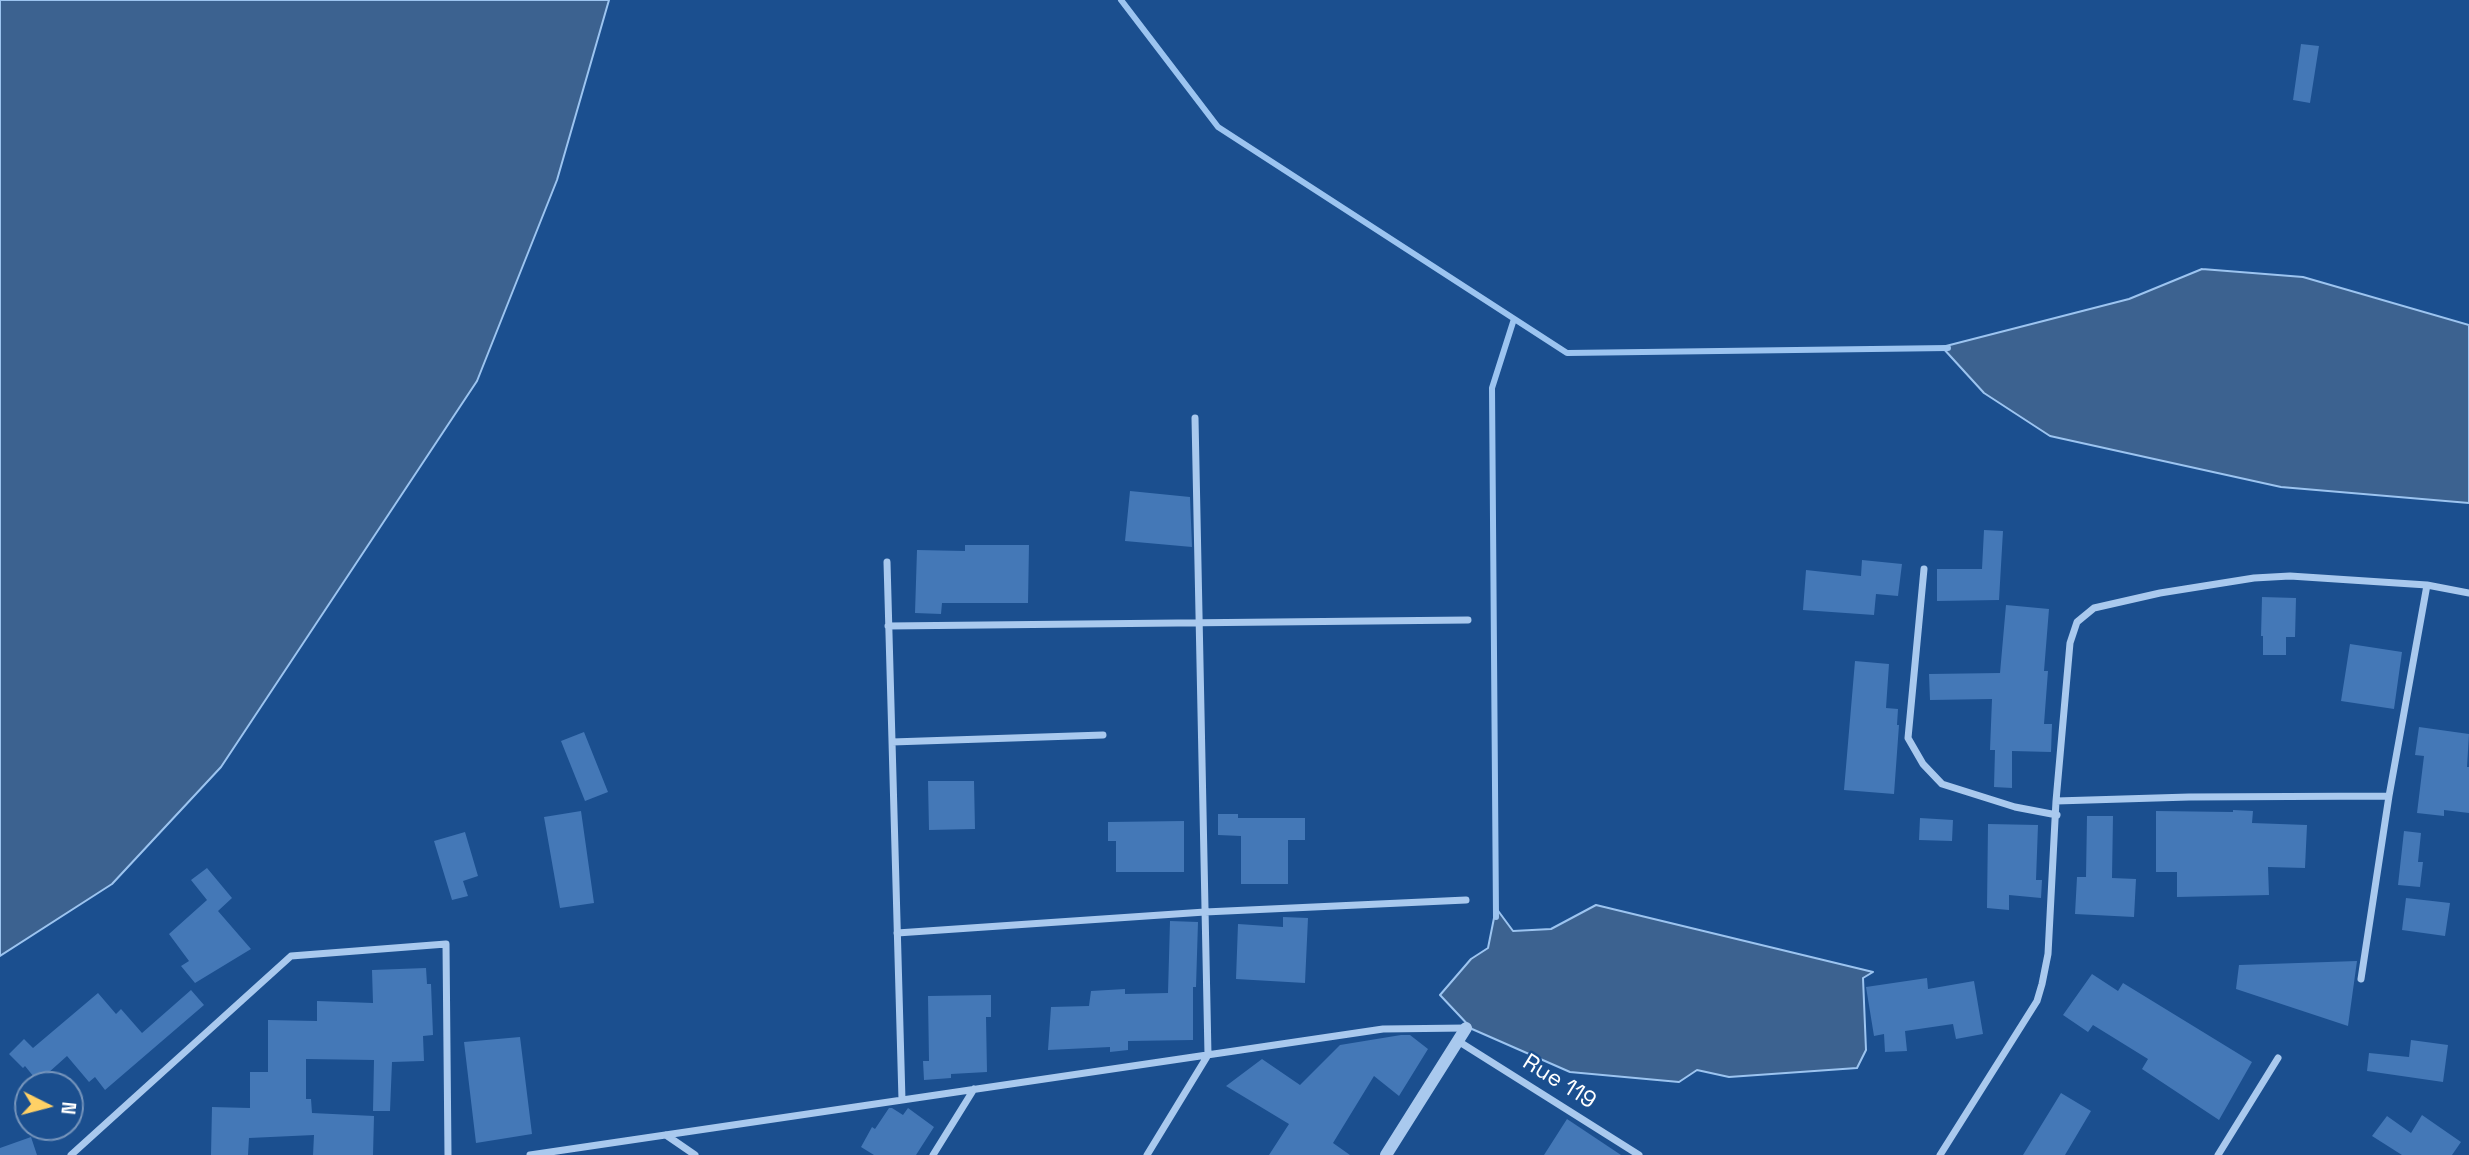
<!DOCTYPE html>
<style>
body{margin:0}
#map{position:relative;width:2469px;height:1155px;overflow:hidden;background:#1b4f8f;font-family:"Space Grotesk",sans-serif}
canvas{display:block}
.north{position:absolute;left:14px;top:1071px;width:70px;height:70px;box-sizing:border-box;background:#1b4f8f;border:2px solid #7695bc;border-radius:50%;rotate:96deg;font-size:19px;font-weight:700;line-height:28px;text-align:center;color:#fff}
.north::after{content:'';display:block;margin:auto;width:24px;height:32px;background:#ffd166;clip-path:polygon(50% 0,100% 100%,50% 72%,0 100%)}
</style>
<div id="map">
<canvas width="2469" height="1155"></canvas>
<div class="north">N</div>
</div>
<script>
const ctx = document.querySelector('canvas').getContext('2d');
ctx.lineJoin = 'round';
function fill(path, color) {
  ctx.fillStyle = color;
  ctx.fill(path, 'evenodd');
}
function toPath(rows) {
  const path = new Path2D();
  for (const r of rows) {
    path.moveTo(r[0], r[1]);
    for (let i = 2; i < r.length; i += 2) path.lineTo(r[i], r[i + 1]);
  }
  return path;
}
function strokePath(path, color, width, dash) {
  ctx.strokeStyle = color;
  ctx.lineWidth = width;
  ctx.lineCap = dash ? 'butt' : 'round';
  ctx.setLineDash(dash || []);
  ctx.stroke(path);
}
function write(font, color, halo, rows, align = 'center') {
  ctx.font = font + ' "Space Grotesk",sans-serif';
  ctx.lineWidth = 5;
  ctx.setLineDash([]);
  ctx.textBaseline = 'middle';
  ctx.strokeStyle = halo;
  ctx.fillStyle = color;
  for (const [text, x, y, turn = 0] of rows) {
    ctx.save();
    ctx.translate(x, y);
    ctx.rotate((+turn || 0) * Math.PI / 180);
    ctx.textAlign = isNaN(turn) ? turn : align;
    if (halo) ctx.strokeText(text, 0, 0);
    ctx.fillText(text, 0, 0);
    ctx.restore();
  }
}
const water = toPath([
 [0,0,609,0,557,180,477,381,221,767,112,884,0,956,0,0],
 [2202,269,2303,277,2469,325,2469,503,2281,487,2050,436,1984,393,1942,347,2129,299,2202,269],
 [1596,905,1873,972,1863,978,1866,1050,1857,1068,1729,1077,1697,1070,1679,1082,1570,1072,1472,1029,1440,995,1471,959,1488,948,1496,908,1513,931,1551,929,1596,905]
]);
fill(water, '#3c6290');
strokePath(water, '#9cc4f0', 2);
strokePath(toPath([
 [1121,0,1218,127,1567,353,1948,348],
 [1496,917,1492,388,1514,319]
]), '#9cc4f0', 6);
fill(toPath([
 [2301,44,2319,46,2310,103,2293,100],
 [1130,491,1190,497,1192,547,1125,541],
 [1984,530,2003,531,1999,600,1937,601,1937,569,1982,569],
 [965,545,1029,545,1028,603,942,603,941,614,915,613,917,550,965,551],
 [1862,560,1902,564,1898,596,1876,594,1874,615,1803,610,1806,570,1861,576],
 [2262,597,2296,598,2295,637,2286,637,2286,655,2263,655,2263,636,2261,636],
 [2006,605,2049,609,2044,671,2048,671,2044,724,2052,724,2051,752,2012,751,2012,788,1994,787,1995,750,1990,750,1992,699,1930,700,1929,674,2000,673],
 [2350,644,2402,652,2394,709,2341,701],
 [1855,661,1889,664,1886,708,1898,709,1897,725,1899,725,1894,794,1844,790],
 [2419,727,2469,734,2467,767,2469,767,2469,813,2444,810,2444,816,2417,813,2424,756,2415,755],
 [584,732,608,792,585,801,561,741],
 [928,781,974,781,975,829,929,830],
 [2233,810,2253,811,2252,823,2307,825,2305,868,2268,867,2269,895,2177,897,2177,872,2156,872,2156,811,2233,812],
 [581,811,594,903,560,908,544,817],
 [1218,814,1238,814,1238,818,1305,818,1305,840,1288,840,1288,884,1241,884,1241,836,1218,835],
 [2087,816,2113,816,2112,878,2136,879,2134,917,2075,914,2077,877,2086,877],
 [1920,818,1953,820,1952,841,1919,840],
 [1184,821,1184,872,1116,872,1116,841,1108,841,1108,822],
 [1988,824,2038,825,2036,880,2042,880,2041,898,2009,895,2009,910,1987,908],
 [2404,831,2421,833,2418,862,2423,862,2420,887,2398,885],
 [465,832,478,876,463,881,468,896,452,900,434,841],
 [207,868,232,898,218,911,251,949,195,983,181,966,189,961,169,934,207,900,191,880],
 [2406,898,2450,903,2445,936,2402,930],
 [1283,917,1308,918,1305,983,1236,979,1238,924,1283,927],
 [1170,921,1198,922,1196,987,1193,987,1193,1040,1128,1041,1128,1050,1110,1052,1110,1047,1048,1050,1051,1007,1089,1006,1091,991,1125,989,1125,994,1168,993],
 [2357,961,2348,1026,2236,989,2239,965],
 [426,968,427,984,431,984,433,1035,423,1036,424,1061,392,1062,390,1111,373,1111,374,1060,306,1059,306,1099,311,1099,312,1113,374,1116,373,1155,313,1155,314,1135,249,1138,248,1155,211,1155,212,1107,250,1108,250,1072,268,1072,268,1020,317,1021,317,1001,373,1003,372,970],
 [2092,974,2118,991,2123,983,2252,1062,2219,1120,2142,1069,2148,1059,2093,1025,2088,1032,2063,1015],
 [1927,978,1928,989,1974,981,1983,1034,1956,1039,1953,1024,1905,1031,1907,1051,1885,1052,1884,1034,1874,1036,1866,987],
 [191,990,204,1005,105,1090,95,1077,89,1082,67,1056,38,1082,25,1066,23,1068,9,1054,24,1039,33,1048,98,993,116,1014,121,1009,142,1033],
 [991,995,991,1017,986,1017,987,1072,951,1074,951,1078,924,1080,923,1061,929,1061,928,996],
 [1401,1035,1410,1035,1428,1049,1399,1096,1374,1076,1333,1143,1350,1155,1269,1155,1289,1124,1226,1086,1262,1059,1300,1085,1340,1045],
 [520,1037,532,1134,476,1143,464,1042],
 [2411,1040,2448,1045,2443,1082,2367,1071,2369,1053,2409,1057],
 [2061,1093,2091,1111,2065,1155,2023,1155],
 [889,1108,892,1108,903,1115,908,1108,934,1127,916,1155,874,1155,861,1147,872,1127,875,1129],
 [2422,1115,2461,1142,2452,1155,2402,1155,2372,1136,2387,1116,2411,1133],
 [1567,1119,1621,1155,1544,1155],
 [31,1137,37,1155,0,1155,0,1148]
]), '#4478b7');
strokePath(toPath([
 [887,562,902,1100],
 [1924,569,1908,738,1923,764,1942,784,2015,807,2057,815],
 [888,626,1468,620],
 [892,742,1103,735],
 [2056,801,2189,797,2389,796],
 [897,933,1205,912,1466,900],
 [2361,979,2389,796,2427,585],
 [1458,1041,1639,1155],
 [666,1135,695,1155],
 [71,1155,291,956,446,944,448,1155],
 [530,1155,1383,1029,1466,1028],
 [933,1155,974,1089],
 [1147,1155,1208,1055,1195,418],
 [1940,1155,2037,1001,2042,984,2048,954,2056,801,2070,643,2077,622,2094,608,2160,593,2254,578,2290,576,2427,585,2469,593],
 [2218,1155,2278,1058]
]), '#a9c9ee', 7);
strokePath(toPath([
 [1386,1155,1466,1028]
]), '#a9c9ee', 12);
write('23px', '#fff', '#1b4f8f', [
 ["Rue 119",1559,1082,32]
]);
</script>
